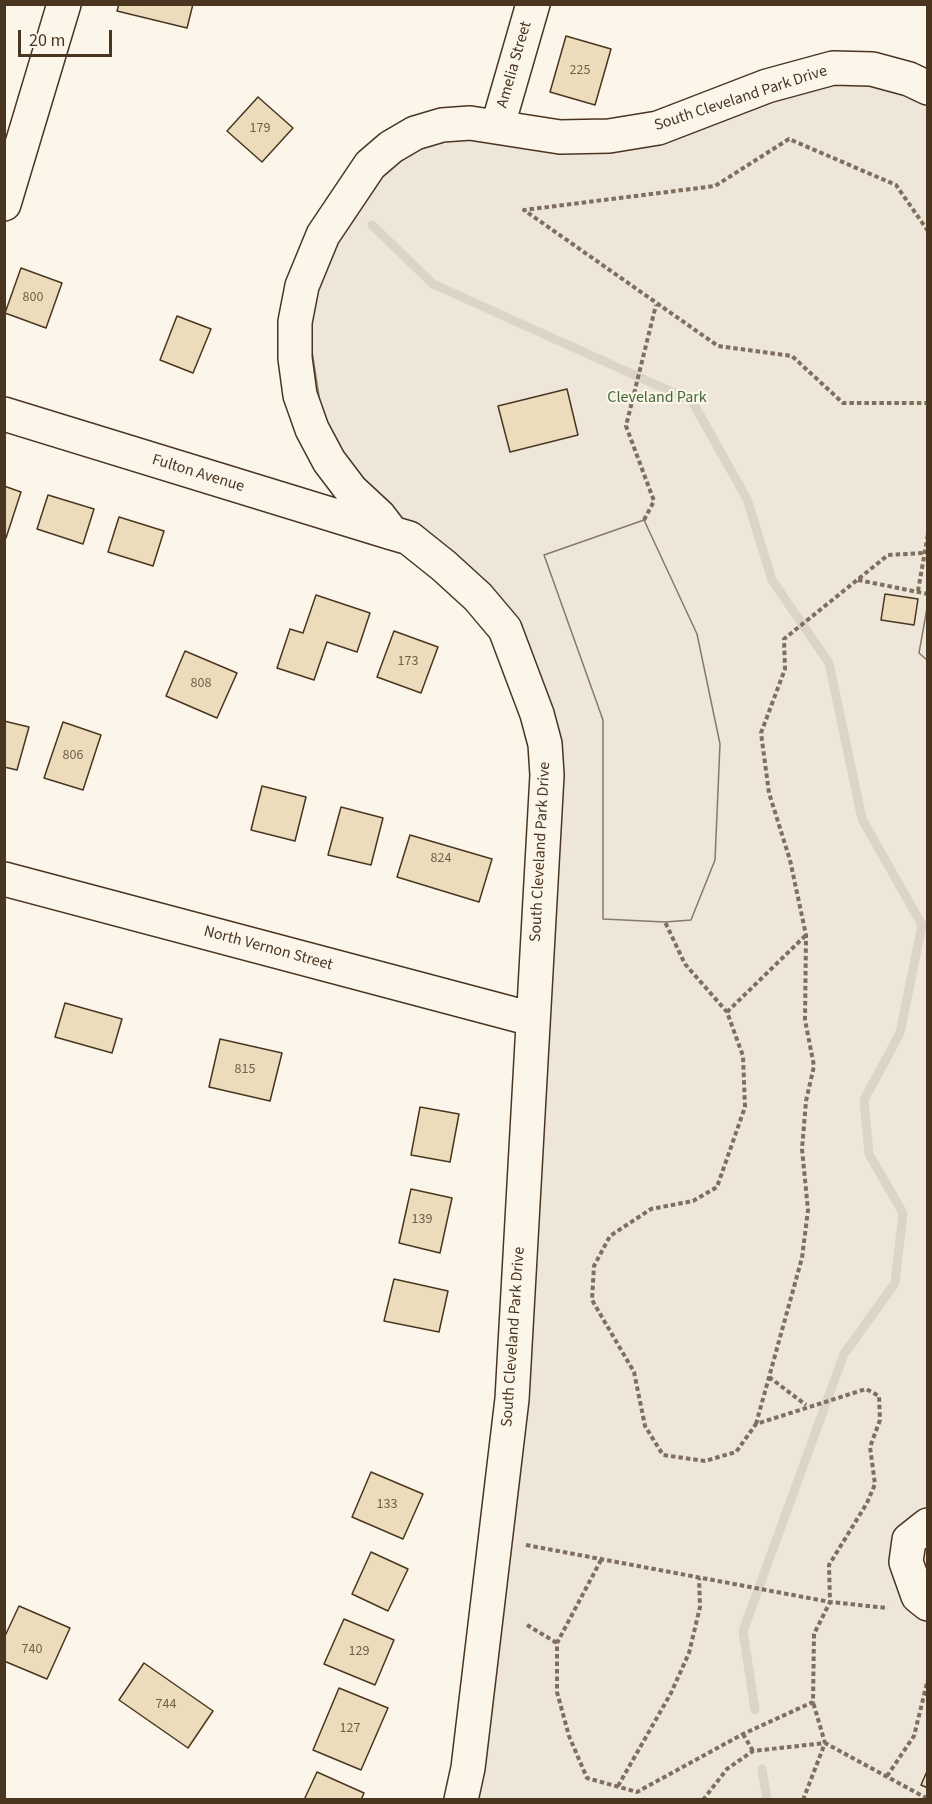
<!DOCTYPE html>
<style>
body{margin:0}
#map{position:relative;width:932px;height:1804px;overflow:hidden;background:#fbf6e9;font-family:"Source Sans 3",sans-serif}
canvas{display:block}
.frame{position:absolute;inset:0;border:6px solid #4a3520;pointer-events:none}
.scale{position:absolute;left:18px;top:30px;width:94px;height:27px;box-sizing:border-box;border:3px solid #4a3520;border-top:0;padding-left:8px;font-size:18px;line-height:21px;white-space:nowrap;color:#4a3520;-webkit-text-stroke:4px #fbf6e9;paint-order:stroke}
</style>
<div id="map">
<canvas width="932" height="1804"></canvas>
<div class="frame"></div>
<div class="scale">20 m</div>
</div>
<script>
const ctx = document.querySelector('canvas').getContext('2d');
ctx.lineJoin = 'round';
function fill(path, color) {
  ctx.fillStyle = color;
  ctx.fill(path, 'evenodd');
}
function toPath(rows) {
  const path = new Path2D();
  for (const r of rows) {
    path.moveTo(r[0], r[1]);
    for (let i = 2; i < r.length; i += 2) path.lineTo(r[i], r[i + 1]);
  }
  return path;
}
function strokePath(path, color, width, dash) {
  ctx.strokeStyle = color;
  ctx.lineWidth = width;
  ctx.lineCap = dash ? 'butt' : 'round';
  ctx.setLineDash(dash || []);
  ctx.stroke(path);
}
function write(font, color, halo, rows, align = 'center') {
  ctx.font = font + ' "Source Sans 3",sans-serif';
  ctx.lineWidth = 4.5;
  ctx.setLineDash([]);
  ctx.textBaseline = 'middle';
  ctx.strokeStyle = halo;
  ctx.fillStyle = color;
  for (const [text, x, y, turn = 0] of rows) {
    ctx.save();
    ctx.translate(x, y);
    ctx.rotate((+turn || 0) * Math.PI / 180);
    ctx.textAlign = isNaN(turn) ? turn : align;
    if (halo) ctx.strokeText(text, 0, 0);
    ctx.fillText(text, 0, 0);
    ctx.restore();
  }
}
const green = toPath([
 [872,69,927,94,927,1799,449,1799,477,1698,547,775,505,629,329,461,302,286,415,133,658,128,872,69]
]);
fill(green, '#ede6d9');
strokePath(green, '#887966', 1.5);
const parking = toPath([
 [644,520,697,634,720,744,715,860,691,920,665,922,603,919,603,720,544,555,644,520],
 [927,608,927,660,919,653,927,608]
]);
fill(parking, '#ede7d9');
strokePath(parking, '#887966', 1.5);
strokePath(toPath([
 [372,225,433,284,692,401,747,499,772,580,829,663,862,819,922,925,900,1033,864,1100,869,1154,903,1213,895,1283,844,1354,743,1631,755,1710],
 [762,1769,767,1800]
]), '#dcd4c6', 9);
const building = toPath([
 [119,4,193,4,187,28,117,11,119,4],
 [566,36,611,49,595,105,550,92,566,36],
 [258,97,293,128,262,162,227,131,258,97],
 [21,268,62,283,46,328,5,313,21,268],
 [177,316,211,329,193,373,160,360,177,316],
 [567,389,578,435,510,452,498,406,567,389],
 [4,486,21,492,6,538,4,537,4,486],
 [48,495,94,509,83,544,37,529,48,495],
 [119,517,164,531,153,566,108,552,119,517],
 [885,594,918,599,914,625,881,620,885,594],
 [316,595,370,613,357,652,327,642,314,680,277,668,290,629,303,633,316,595],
 [394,631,438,647,421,693,377,677,394,631],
 [185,651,237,673,217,718,166,696,185,651],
 [4,721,29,727,17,770,4,767,4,721],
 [63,722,101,735,83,790,44,778,63,722],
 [262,786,306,797,295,841,251,830,262,786],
 [341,807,383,818,371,865,328,855,341,807],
 [410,835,492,859,479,902,397,877,410,835],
 [65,1003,122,1019,112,1053,55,1037,65,1003],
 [220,1039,282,1053,270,1101,209,1087,220,1039],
 [420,1107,459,1114,450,1162,411,1155,420,1107],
 [411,1189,452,1198,440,1253,399,1243,411,1189],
 [394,1279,448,1291,439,1332,384,1321,394,1279],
 [371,1472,423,1494,403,1539,352,1517,371,1472],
 [371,1552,408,1569,388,1611,352,1594,371,1552],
 [19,1606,70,1628,47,1679,4,1661,4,1638,19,1606],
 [344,1619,394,1640,375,1685,324,1664,344,1619],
 [144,1663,213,1711,188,1748,119,1700,144,1663],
 [339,1688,388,1708,361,1770,313,1750,339,1688],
 [928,1769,928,1788,921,1785,928,1769],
 [317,1772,364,1793,361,1800,304,1800,317,1772]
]);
fill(building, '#ecdcbc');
strokePath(building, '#4a3520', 1.5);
const minor = toPath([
 [498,125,533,4],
 [4,204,64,4],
 [4,414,392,533],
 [4,879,532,1019],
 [928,1525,909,1540,906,1562,918,1596,928,1604],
 [461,1800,468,1768,512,1399,547,775,545,744,537,714,505,629,478,597,444,566,409,538,392,533,379,516,351,490,329,461,312,429,300,395,295,358,295,322,302,286,323,235,370,165,391,147,415,133,442,125,470,123,560,137,609,136,658,128,767,86,833,68,872,69,909,79,928,88]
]);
strokePath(minor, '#4a3520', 36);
strokePath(toPath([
 [928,231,896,185,789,139,715,186,524,210,718,346,792,356,843,403,928,403],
 [644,520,654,501,626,426,656,305],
 [858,580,928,594],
 [918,591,928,534],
 [927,661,928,661],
 [727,1012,806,935],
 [769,1377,806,1405],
 [756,1424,802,1258,808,1210,802,1149,806,1101,814,1066,805,1020,806,935,790,860,769,793,761,733,785,669,784,639,888,555,924,553],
 [526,1545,830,1602,888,1608],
 [601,1560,557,1643,557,1692,569,1736,587,1778,637,1792,743,1734,813,1702,814,1634,830,1602,829,1565,867,1503,875,1484,870,1447,880,1420,879,1396,866,1389,756,1424,736,1452,705,1461,663,1455,645,1426,634,1372,592,1300,594,1266,610,1236,651,1209,693,1201,717,1187,745,1107,743,1056,727,1012,685,964,665,922],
 [527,1625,557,1643],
 [743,1734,753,1751],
 [887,1776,914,1736,928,1679],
 [618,1786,671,1693,689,1653,700,1607,699,1578],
 [703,1800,727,1769,753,1751,825,1743,928,1799],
 [803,1800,825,1743,813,1702]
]), '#7f6f5c', 4, [4.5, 3]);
strokePath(minor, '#fbf6e9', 33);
write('14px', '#725f47', null, [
 ["225",580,71],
 ["179",260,129],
 ["800",33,298],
 ["173",408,662],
 ["808",201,684],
 ["806",73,756],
 ["824",441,859],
 ["815",245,1070],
 ["139",422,1220],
 ["133",387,1505],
 ["740",32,1650],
 ["129",359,1652],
 ["744",166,1705],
 ["127",350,1729]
]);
write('16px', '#4a3520', '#fbf6e9', [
 ["Amelia Street",515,65,-74],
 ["South Cleveland Park Drive",741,99,-18],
 ["Fulton Avenue",198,474,17],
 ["South Cleveland Park Drive",541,852,-87],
 ["North Vernon Street",268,949,15],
 ["South Cleveland Park Drive",514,1337,-86]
]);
write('16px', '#436837', '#fbf6e9', [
 ["Cleveland Park",657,398]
]);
</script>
